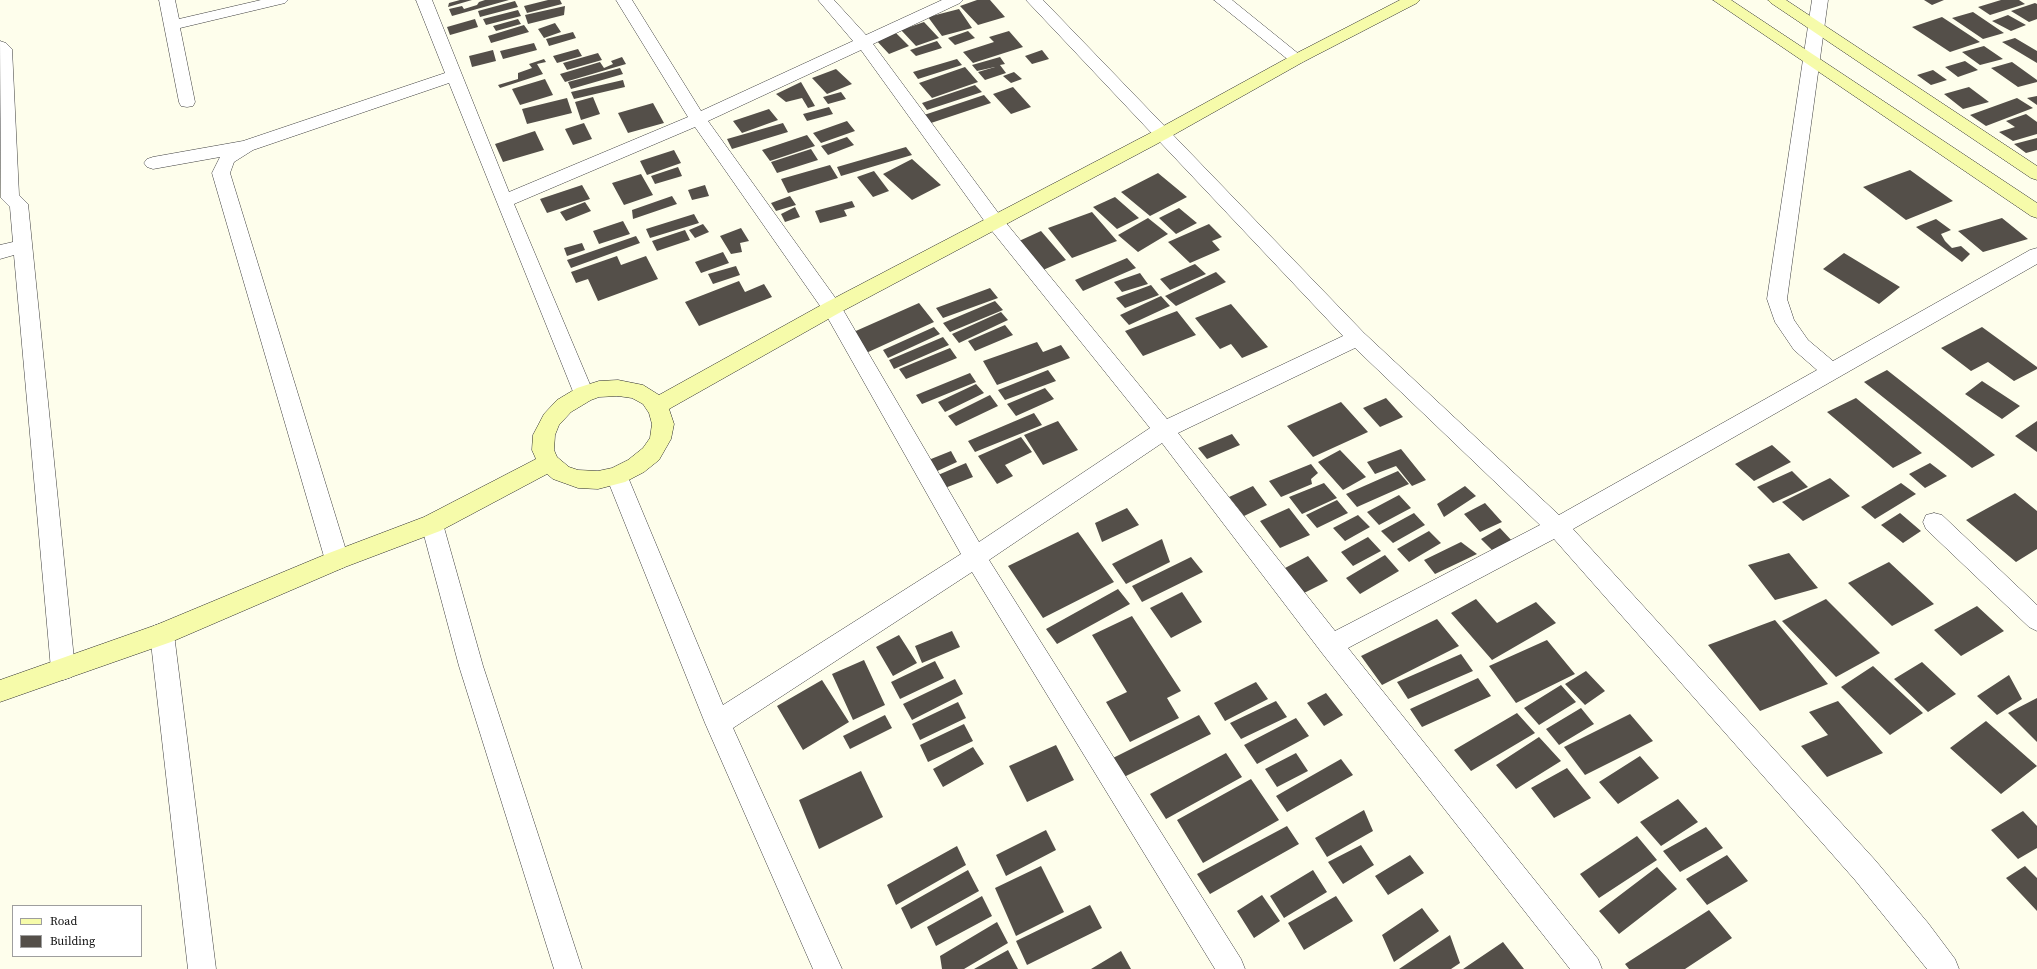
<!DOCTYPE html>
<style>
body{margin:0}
#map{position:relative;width:2037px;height:969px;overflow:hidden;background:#fefeec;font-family:"Source Serif 4",serif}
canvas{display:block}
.legend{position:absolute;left:12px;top:905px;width:130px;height:52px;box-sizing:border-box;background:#fff;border:1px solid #9e9e9e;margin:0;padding:5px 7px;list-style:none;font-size:12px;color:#0c0c0c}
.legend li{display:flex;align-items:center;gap:8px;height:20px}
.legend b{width:20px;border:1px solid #9e9e9e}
</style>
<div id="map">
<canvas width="2037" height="969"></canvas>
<ul class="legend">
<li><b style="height:5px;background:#f6fbaa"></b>Road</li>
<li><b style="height:11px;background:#544f49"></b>Building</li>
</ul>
</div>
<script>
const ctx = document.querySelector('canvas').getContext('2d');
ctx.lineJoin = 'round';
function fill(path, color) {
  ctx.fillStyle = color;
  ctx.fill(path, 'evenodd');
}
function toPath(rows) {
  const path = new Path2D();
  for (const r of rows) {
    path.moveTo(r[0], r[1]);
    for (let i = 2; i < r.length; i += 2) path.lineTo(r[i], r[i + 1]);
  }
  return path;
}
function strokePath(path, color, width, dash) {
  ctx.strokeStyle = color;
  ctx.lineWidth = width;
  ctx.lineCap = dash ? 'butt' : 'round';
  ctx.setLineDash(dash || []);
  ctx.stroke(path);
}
fill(toPath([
 [460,0,472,0,448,7,449,3],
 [485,0,509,0,452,16,449,9,462,6,464,9,477,5,479,2],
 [548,0,560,0,562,4,527,13,524,6],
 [977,0,990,0,1005,17,978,25,960,6],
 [1924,0,1944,0,1932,5],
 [2001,0,2019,0,2025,4,1990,15,1978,7],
 [515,1,518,7,480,17,478,11],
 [2035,3,2037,4,2037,19,2029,22,2011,11],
 [565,6,564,15,528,24,525,15],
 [959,9,972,28,942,36,928,17],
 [518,10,521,16,486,25,483,19],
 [1973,12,2004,33,1983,39,1952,18],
 [2008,15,2026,25,2011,31,1992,21],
 [1942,17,1980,42,1950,52,1912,27],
 [475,19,478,27,450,35,447,27],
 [518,19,521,24,496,31,493,26],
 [924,22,939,38,916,46,901,30],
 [555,23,561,32,544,38,538,29],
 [524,25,529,32,491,43,488,36],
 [968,31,975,38,955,45,948,38],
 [1009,31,1023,47,973,63,963,52,994,42,989,37],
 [573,32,576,38,549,46,546,39],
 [895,32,909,46,889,54,875,39],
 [2015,38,2037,51,2037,63,2002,42],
 [937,41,942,48,916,56,910,50],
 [534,43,537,50,503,59,500,51],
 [1984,46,2003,59,1980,65,1962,52],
 [578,49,582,56,557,63,553,56],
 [493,50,496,61,472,67,469,56],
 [1042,50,1049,59,1032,64,1025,56],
 [598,53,602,60,567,70,563,63],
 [622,57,626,64,565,82,560,74,600,62,604,68,613,64,611,61],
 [1000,57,1005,64,1000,65,1006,73,985,80,978,72,995,67,977,71,972,65],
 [544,59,546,62,537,64,543,74,500,88,498,85,518,79,518,73,532,68,529,64],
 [957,59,962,65,918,79,913,72],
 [1965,61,1978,70,1958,77,1945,67],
 [2012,62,2037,80,2037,82,2018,87,1991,68],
 [965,67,978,82,932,98,919,83],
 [620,68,623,74,571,89,568,82],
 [836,69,852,84,827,94,812,78],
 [1933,70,1947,80,1931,85,1917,75],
 [1014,72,1022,79,1011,83,1003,76],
 [545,79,553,95,520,105,512,89],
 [623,80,625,87,574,99,571,92],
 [801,82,815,106,808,108,802,98,786,102,776,94],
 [975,85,982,92,927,110,922,103],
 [1013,87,1031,107,1011,114,993,94],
 [1969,87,1989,102,1963,109,1944,94],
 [841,92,846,99,828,104,823,97],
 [984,95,991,103,931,123,924,115],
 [2037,96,2037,105,2027,98],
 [593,97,600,114,581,120,575,102],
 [567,98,572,113,527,124,522,109],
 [2017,98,2033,108,1986,126,1970,115],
 [653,103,664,123,628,133,618,113],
 [829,107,833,114,807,121,803,114],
 [769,109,778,120,742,133,733,121],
 [2026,114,2037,122,2037,134,2013,141,1999,132,2015,127,2006,121],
 [847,121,855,131,821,143,813,133],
 [584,123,592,139,573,145,565,129],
 [783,123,788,132,732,149,727,139],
 [535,131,544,150,503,162,495,144],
 [807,135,815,146,770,161,762,150],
 [847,137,854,145,828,155,821,146],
 [2037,138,2037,150,2026,153,2014,144],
 [906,147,912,155,841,176,837,167],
 [811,149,818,160,777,173,771,162],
 [674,150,681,163,647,175,640,161],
 [912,159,941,185,912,200,883,174],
 [830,165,838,178,788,193,781,179],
 [678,167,682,176,655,184,651,176],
 [1910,170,1953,201,1906,220,1863,187],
 [874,171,889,191,873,197,857,177],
 [1158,173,1187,197,1150,216,1121,192],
 [641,174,653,195,624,205,612,183],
 [582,185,590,199,547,213,540,199],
 [705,185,709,196,692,200,688,190],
 [672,196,677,204,633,219,632,210],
 [790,196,796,205,776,211,771,203],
 [1115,197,1139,218,1117,229,1093,207],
 [852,201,855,207,844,210,847,216,820,223,815,211],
 [585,202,591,211,566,221,560,212],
 [795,207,800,217,785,222,781,214],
 [1179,208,1197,223,1176,234,1159,218],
 [1092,212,1117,241,1072,258,1048,228],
 [694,214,699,223,650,238,646,229],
 [1148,218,1168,234,1138,252,1118,235],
 [2002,218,2028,239,1983,252,1958,231],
 [1936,219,1951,230,1941,234,1945,241,1952,248,1961,246,1970,254,1962,262,1916,227],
 [623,221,630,234,599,244,593,231],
 [703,224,709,232,695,238,689,230],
 [1209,224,1222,237,1212,241,1220,250,1190,263,1168,242],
 [741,228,749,241,740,243,742,252,731,254,720,236],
 [685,230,690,240,657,251,652,241],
 [1041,231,1066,260,1043,270,1019,241],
 [636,236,640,243,571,268,567,260],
 [582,243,585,250,567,256,564,248],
 [723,252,729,263,701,273,695,262],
 [1844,253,1900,287,1879,304,1823,269],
 [617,256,621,265,646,256,658,279,598,301,588,279,576,283,571,272],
 [1127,258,1136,268,1083,291,1075,280],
 [1195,264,1206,274,1170,290,1160,279],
 [736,266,740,275,713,284,708,274],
 [1216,272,1226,282,1176,306,1165,296],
 [1140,273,1148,284,1122,292,1114,282],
 [739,281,745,292,764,284,772,297,699,326,685,302],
 [1151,285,1159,295,1125,308,1116,298],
 [990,288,998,298,943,318,936,308],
 [1161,296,1170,306,1129,325,1120,315],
 [995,301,1003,310,950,332,943,323],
 [919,303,934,322,864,354,849,334],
 [1231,304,1268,347,1242,358,1231,344,1220,349,1195,318],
 [1177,311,1196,335,1143,356,1125,331],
 [1001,312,1008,320,959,343,952,334],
 [1005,325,1013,335,975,351,968,341],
 [934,327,940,334,888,358,883,350],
 [1982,327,2037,367,2037,369,2014,381,1988,362,1971,371,1941,348],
 [943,337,949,345,894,369,889,360],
 [1037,342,1043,352,1061,345,1070,358,997,385,983,361],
 [950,348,957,358,906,379,899,369],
 [1048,370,1056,381,1005,400,998,390],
 [1887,370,1995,455,1972,468,1864,382],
 [970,373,976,382,922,404,916,395],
 [1982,381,2020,406,2002,419,1965,394],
 [976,384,984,393,945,412,938,402],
 [1045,388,1054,399,1016,416,1007,404],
 [990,395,998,406,956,426,948,416],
 [1386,398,1403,417,1380,427,1363,408],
 [1856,398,1922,453,1893,468,1827,412],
 [1341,402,1368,432,1313,457,1287,426],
 [1034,413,1042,425,975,452,968,441],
 [1058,421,1078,450,1043,465,1024,435],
 [2037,421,2037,452,2015,436],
 [1232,434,1240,445,1207,459,1198,448],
 [1021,437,1032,452,1005,465,1013,476,997,484,978,456],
 [1772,445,1791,462,1754,481,1735,464],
 [1401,449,1426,480,1412,486,1396,466,1375,474,1367,462],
 [1340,450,1366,477,1343,490,1318,462],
 [951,451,957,462,933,473,926,461],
 [966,463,973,477,945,488,938,475],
 [1930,463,1947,476,1925,488,1909,474],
 [1311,464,1318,473,1311,479,1312,484,1281,497,1269,481],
 [1398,471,1409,484,1357,507,1346,494],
 [1792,471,1808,487,1773,503,1757,487],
 [1830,478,1850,496,1803,521,1782,502],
 [1324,483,1337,498,1302,514,1289,497],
 [1901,483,1916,494,1875,519,1861,507],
 [1253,486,1267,505,1244,516,1229,497],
 [1465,486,1476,496,1444,517,1437,504],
 [2015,493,2037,511,2037,549,2016,562,1966,520],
 [1399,495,1411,508,1379,525,1367,512],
 [1337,500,1348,513,1317,528,1306,515],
 [1485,503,1502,522,1480,532,1464,514],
 [1127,508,1139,525,1102,542,1095,523],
 [1289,508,1310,535,1280,548,1260,521],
 [1414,513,1425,525,1393,543,1381,531],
 [1900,513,1921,531,1903,543,1881,525],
 [1358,515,1370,527,1345,541,1333,528],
 [1500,528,1513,542,1494,552,1481,539],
 [1429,531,1441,543,1409,562,1397,549],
 [1078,532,1114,582,1043,618,1008,566],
 [1368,537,1381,551,1353,566,1341,552],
 [1162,539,1170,562,1126,584,1112,564],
 [1461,542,1477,554,1435,574,1424,560],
 [1789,553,1818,588,1775,600,1748,565],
 [1385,555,1399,571,1360,594,1346,578],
 [1308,556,1328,581,1304,593,1285,568],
 [1191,557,1203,572,1142,602,1132,586],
 [1889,562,1934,604,1892,626,1848,583],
 [1118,589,1130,604,1057,644,1046,629],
 [1182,592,1202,622,1171,638,1150,608],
 [1476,599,1497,623,1536,602,1556,623,1492,660,1451,613],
 [1826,599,1880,653,1836,677,1782,621],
 [1977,606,2004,631,1961,656,1934,630],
 [1132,616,1181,691,1167,698,1179,718,1130,742,1106,702,1127,692,1092,635],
 [1437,619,1459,646,1382,685,1361,656],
 [1775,620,1828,684,1760,711,1708,645],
 [952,631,960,647,922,663,915,646],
 [899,635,917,663,893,676,876,647],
 [1547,640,1575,674,1516,703,1489,666],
 [1461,654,1473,671,1408,699,1397,682],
 [864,660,885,705,853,720,832,674],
 [935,661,944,678,900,699,891,682],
 [1922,662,1956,694,1928,712,1894,679],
 [1873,666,1923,713,1890,735,1841,687],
 [1586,671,1605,691,1585,705,1565,684],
 [2009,675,2022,699,1997,715,1977,696],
 [1478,678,1491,696,1422,727,1410,709],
 [955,679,963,694,912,720,903,704],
 [822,680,849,722,803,750,777,706],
 [1256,682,1268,699,1225,721,1214,703],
 [1561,685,1576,702,1539,725,1524,708],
 [1326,693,1343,715,1324,726,1307,703],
 [2037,698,2037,742,2008,713],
 [1276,701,1287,717,1241,739,1230,723],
 [1838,701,1883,753,1827,777,1801,746,1828,735,1809,712],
 [958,702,966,718,920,740,912,724],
 [1581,708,1594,724,1559,745,1546,729],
 [1517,713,1535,733,1471,771,1454,750],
 [1630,714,1653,741,1585,775,1564,747],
 [885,715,892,728,850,749,843,736],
 [1199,715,1211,734,1124,777,1113,758],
 [1296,718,1309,736,1257,764,1244,745],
 [1986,721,2037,766,2001,794,1950,748],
 [964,724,973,741,928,762,920,745],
 [1539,737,1561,761,1516,789,1496,765],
 [1056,745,1074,780,1027,802,1009,766],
 [973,747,984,764,943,787,933,769],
 [1226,753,1242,777,1166,819,1150,794],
 [1296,753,1308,771,1277,787,1265,769],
 [1640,756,1659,778,1618,804,1599,782],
 [1341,759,1353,775,1287,812,1276,796],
 [1567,768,1591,798,1554,818,1531,788],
 [861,771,883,817,819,849,799,800],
 [1251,779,1279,820,1203,863,1177,820],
 [1678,799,1698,822,1661,846,1640,822],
 [1364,810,1373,831,1327,857,1315,838],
 [2023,811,2037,826,2037,848,2018,859,1991,830],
 [1287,826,1299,844,1210,894,1197,874],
 [1706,827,1723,848,1680,872,1663,851],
 [1046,830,1056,850,1006,876,996,855],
 [1637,836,1657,860,1599,898,1580,874],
 [1361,845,1374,865,1343,884,1328,862],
 [957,846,966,865,896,905,887,885],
 [1410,855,1424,873,1388,895,1375,876],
 [1727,855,1748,881,1707,905,1686,879],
 [1041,866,1064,912,1016,936,995,888],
 [2025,866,2037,878,2037,911,2006,878],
 [1657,867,1677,889,1619,934,1599,911],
 [968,870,979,891,911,929,901,908],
 [1313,870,1327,892,1284,918,1270,896],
 [1262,895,1280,921,1254,938,1237,911],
 [982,896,992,916,936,946,927,927],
 [1336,896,1353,921,1304,950,1288,923],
 [1090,905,1102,928,1027,965,1016,941],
 [1422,908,1439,931,1394,962,1382,935],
 [1709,910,1732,938,1685,969,1629,969,1625,964],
 [997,922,1008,943,964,969,942,969,940,956],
 [1450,935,1460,963,1451,969,1399,969],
 [1503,942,1524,969,1463,969],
 [1008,950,1018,969,974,969],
 [1121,951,1131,969,1091,969]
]), '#544f49');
const street = toPath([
 [159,0,175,0,179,19,261,0,288,0,285,3,180,28,195,102,193,106,187,107,181,106,179,102,159,0],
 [416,0,432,0,509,192,688,117,616,0,632,0,701,111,853,41,818,0,834,0,866,35,942,0,963,0,960,3,873,44,1002,218,1167,419,1343,336,1026,0,1043,0,1364,333,1559,515,1817,370,1794,350,1775,322,1767,299,1812,0,1828,0,1787,299,1794,320,1808,340,1833,361,2030,250,2037,248,2037,264,1573,529,1875,860,1928,923,1955,959,1959,969,1927,969,1855,880,1554,539,1348,648,1598,959,1602,969,1570,969,1322,653,1162,443,989,560,1241,959,1245,969,1215,969,972,572,733,728,842,969,813,969,705,723,606,476,609,470,617,467,625,470,723,705,961,554,825,313,695,127,514,204,594,394,591,400,584,402,577,400,574,394,449,83,253,150,234,162,230,173,349,560,345,567,337,570,329,567,325,560,212,173,220,157,153,169,147,167,144,163,147,159,153,157,243,141,445,73,416,0],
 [861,50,988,226,1150,428,979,542,839,303,708,121,861,50],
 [1355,348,1540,525,1335,631,1178,433,1355,348],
 [1214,0,1232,0,1305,59,1303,62,1297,64,1291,62,1214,0],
 [0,41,6,43,12,49,19,195,28,204,75,669,72,677,63,680,54,677,51,669,14,255,0,259,0,245,13,242,10,207,1,198,0,41],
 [1934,513,1942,515,2037,605,2037,631,2029,627,1926,529,1923,522,1926,515,1934,513],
 [432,515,440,517,443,524,483,666,582,969,554,969,459,666,421,524,424,517,432,515],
 [162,623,171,626,174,634,216,969,188,969,150,634,153,626,162,623]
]);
const secondary = toPath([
 [1400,0,1420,0,1417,3,1303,62,1168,138,839,313,669,409,674,424,671,439,659,460,644,472,625,482,598,489,578,488,553,479,547,474,440,531,345,567,171,642,0,702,0,680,156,625,329,553,424,517,536,459,532,450,533,435,544,414,557,400,577,388,599,381,618,380,643,385,659,395,825,303,1156,130,1291,56,1400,0],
 [618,396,632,398,643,404,649,413,652,424,650,438,643,448,628,460,612,468,598,471,578,470,569,467,557,457,554,450,555,435,559,425,571,412,591,400,599,397,618,396],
 [1713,0,1731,0,2037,203,2037,218,2031,216,1713,0],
 [1768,0,1786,0,2037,166,2037,180,2031,178,1771,3,1768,0]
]);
strokePath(street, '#3f3f3f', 1);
strokePath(secondary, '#2e2e2e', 1);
fill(street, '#fff');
fill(secondary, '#f6fbaa');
</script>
